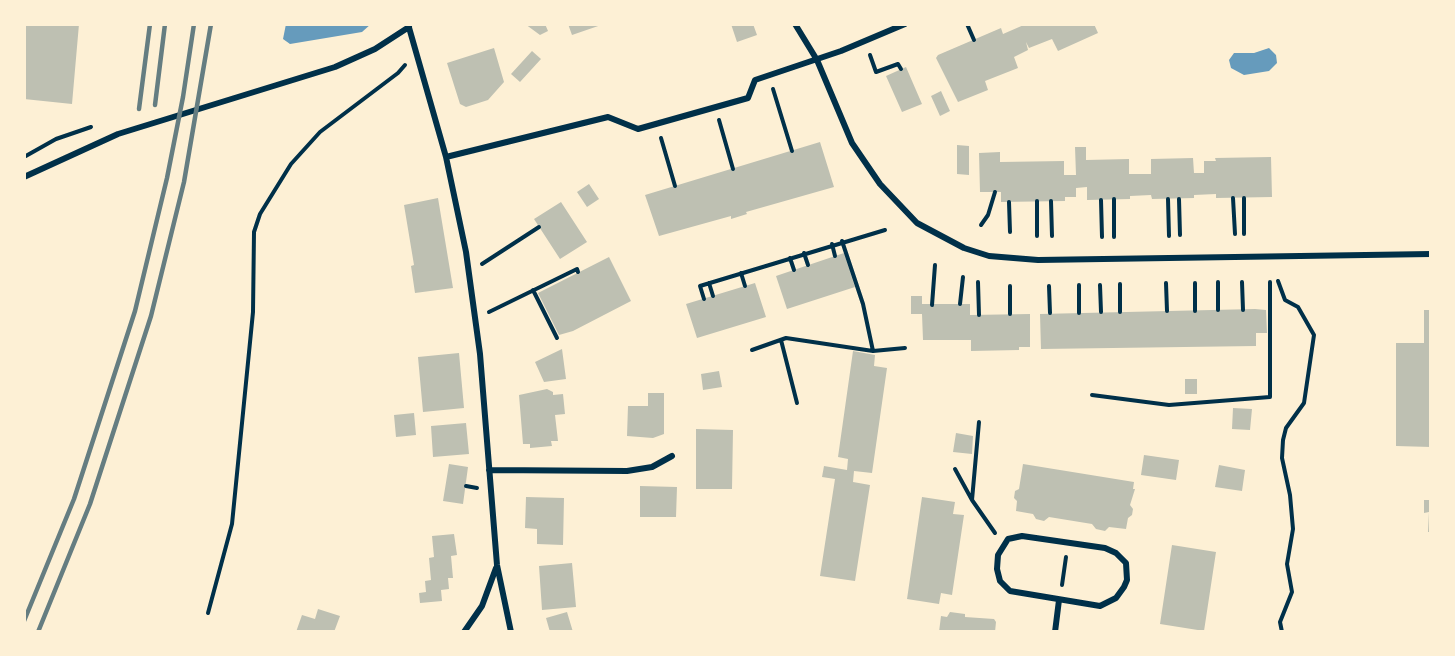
<!DOCTYPE html>
<style>
body{margin:0}
#map{position:relative;width:1455px;height:656px;overflow:hidden;background:#fdf0d5;font-family:"Open Sans",sans-serif}
canvas{display:block}
.frame{position:absolute;inset:0;border:26px solid #fdf0d5;pointer-events:none}
</style>
<div id="map">
<canvas width="1455" height="656"></canvas>
<div class="frame"></div>
</div>
<script>
const ctx = document.querySelector('canvas').getContext('2d');
ctx.lineJoin = 'round';
function fill(path, color) {
  ctx.fillStyle = color;
  ctx.fill(path, 'evenodd');
}
function toPath(rows) {
  const path = new Path2D();
  for (const r of rows) {
    path.moveTo(r[0], r[1]);
    for (let i = 2; i < r.length; i += 2) path.lineTo(r[i], r[i + 1]);
  }
  return path;
}
function strokePath(path, color, width, dash) {
  ctx.strokeStyle = color;
  ctx.lineWidth = width;
  ctx.lineCap = dash ? 'butt' : 'round';
  ctx.setLineDash(dash || []);
  ctx.stroke(path);
}
fill(toPath([
 [286,24,371,24,362,32,290,44,283,39],
 [1269,48,1276,55,1277,63,1269,71,1244,75,1231,68,1229,60,1234,53,1254,53]
]), '#669bbc');
fill(toPath([
 [24,24,79,24,72,104,24,99],
 [525,24,545,24,548,31,540,35],
 [568,24,604,24,572,35],
 [731,24,753,24,757,35,737,42],
 [1026,24,1094,24,1098,33,1058,51,1052,39,1029,48,1026,42,1028,50,1014,57,1018,68,985,81,988,90,958,102,936,58,938,55,1001,28,1003,34],
 [494,48,504,82,488,100,466,107,460,104,447,63],
 [532,51,541,59,520,82,511,74],
 [906,67,922,104,902,112,886,76],
 [941,91,950,111,940,116,931,96],
 [820,142,834,187,746,212,747,214,731,219,731,216,659,236,645,195],
 [957,145,969,146,969,175,957,174],
 [1075,147,1086,147,1086,160,1129,159,1129,174,1151,174,1151,159,1193,158,1194,173,1204,173,1204,161,1216,161,1215,158,1271,157,1272,197,1216,198,1216,194,1194,195,1194,198,1152,199,1151,195,1130,196,1130,199,1087,200,1087,187,1076,188,1076,197,1065,197,1065,201,1001,202,1001,192,980,192,979,153,1000,152,1000,162,1064,161,1064,175,1076,175],
 [589,184,599,199,587,207,577,192],
 [438,198,453,288,415,293,411,266,414,265,404,205],
 [561,202,587,242,560,259,534,219],
 [844,253,855,287,787,309,776,276],
 [609,257,631,301,573,331,559,335,538,293],
 [755,283,766,317,697,338,686,304],
 [911,296,922,296,922,304,970,304,970,315,1030,314,1030,347,1019,347,1019,350,971,351,971,340,923,340,922,314,911,314],
 [1255,309,1266,310,1267,333,1256,333,1256,346,1041,349,1040,314],
 [1424,310,1431,310,1431,447,1396,446,1396,343,1424,343],
 [562,349,566,379,544,382,535,362],
 [853,351,875,355,874,366,887,368,872,473,854,471,853,482,870,485,855,581,820,576,835,479,822,477,824,466,847,470,848,459,838,457],
 [459,353,464,408,423,412,418,357],
 [719,371,722,387,703,390,701,374],
 [1185,379,1197,379,1197,394,1185,394],
 [547,389,553,392,553,395,563,394,565,414,555,415,558,441,551,441,552,446,530,448,530,444,523,444,519,395],
 [648,393,664,393,664,434,653,438,627,436,628,406,648,406],
 [1233,408,1252,409,1250,430,1232,429],
 [414,413,416,435,396,437,394,415],
 [466,423,469,454,433,457,431,426],
 [696,429,733,430,732,489,696,489],
 [956,433,973,436,972,454,953,452],
 [1144,455,1179,460,1176,480,1141,475],
 [449,464,468,467,463,504,443,501],
 [1023,464,1134,482,1133,489,1135,489,1130,505,1133,509,1132,515,1128,518,1126,529,1109,527,1105,531,1096,529,1092,524,1049,517,1044,521,1036,519,1033,514,1016,511,1017,501,1014,498,1015,491,1019,489],
 [1219,465,1245,470,1242,491,1215,487],
 [640,486,677,487,676,517,640,517],
 [526,497,564,498,563,545,537,544,537,529,525,528],
 [922,497,955,502,953,514,964,515,952,595,941,593,939,604,907,599],
 [1424,500,1431,500,1431,532,1428,532,1429,512,1424,513],
 [454,534,457,555,451,556,453,578,448,578,449,589,441,590,442,601,420,603,419,593,426,592,425,581,431,580,429,558,434,557,432,536],
 [1172,545,1216,552,1204,631,1160,624],
 [572,563,576,607,542,610,539,566],
 [318,609,340,616,334,632,296,632,302,615,315,619],
 [567,612,573,632,550,632,546,618],
 [950,612,965,614,965,617,994,619,996,622,995,632,939,632,941,616,947,617]
]), '#bec0b2');
strokePath(toPath([
 [967,24,974,40],
 [870,55,876,72,898,64,901,69],
 [773,89,792,151],
 [719,120,733,169],
 [661,138,675,186],
 [24,157,56,139,91,127],
 [1233,198,1235,234],
 [1244,198,1244,234],
 [1114,199,1114,237],
 [1168,199,1169,236],
 [1179,199,1180,235],
 [1101,200,1102,237],
 [1037,201,1037,236],
 [1051,201,1052,236],
 [1009,202,1010,232],
 [981,225,988,215,995,192],
 [842,241,863,304,873,351,905,348],
 [832,244,835,256],
 [804,253,808,265],
 [790,258,794,270],
 [482,264,539,227],
 [741,273,745,286],
 [1278,281,1285,300,1298,307,1314,335,1304,403,1286,428,1283,440,1282,458,1290,495,1293,529,1287,564,1292,592,1280,622,1282,632],
 [978,282,979,315],
 [1218,282,1218,310],
 [1242,282,1243,310],
 [709,283,713,296],
 [1166,283,1167,311],
 [1195,283,1195,311],
 [1120,284,1120,312],
 [1079,285,1079,313],
 [1100,285,1101,312],
 [1049,286,1050,313],
 [533,290,557,338],
 [704,299,700,286,885,230],
 [960,304,963,277],
 [932,305,935,265],
 [489,312,577,269,578,272],
 [1010,314,1010,286],
 [781,340,797,403],
 [752,350,786,338,873,351],
 [1092,395,1169,405,1270,397,1270,282],
 [979,422,972,500,995,533],
 [955,469,972,500],
 [466,486,477,488],
 [1062,585,1066,557],
 [208,613,232,524,253,312,254,232,260,214,291,164,320,132,398,73,405,65]
]), '#003049', 4);
strokePath(toPath([
 [408,24,446,157,466,252,480,354,497,565,511,632],
 [795,24,817,60,852,143,880,184,917,223,964,248,989,256,1038,260,1431,254],
 [446,157,608,117,638,129,716,107,748,98,755,80,841,51,905,24],
 [24,177,118,134,335,67,375,49,409,27],
 [489,470,627,471,652,467,672,456],
 [1022,536,1105,548,1116,553,1126,563,1127,580,1124,587,1116,598,1100,606,1010,591,1000,581,997,569,998,555,1008,539,1022,536],
 [464,632,482,606,496,568],
 [1055,632,1059,600]
]), '#003049', 6);
strokePath(toPath([
 [155,105,165,24],
 [139,109,150,24],
 [24,621,74,499,135,311,167,178,183,97,194,24],
 [38,632,90,504,151,316,184,182,211,24]
]), '#657d81', 4.5);
</script>
